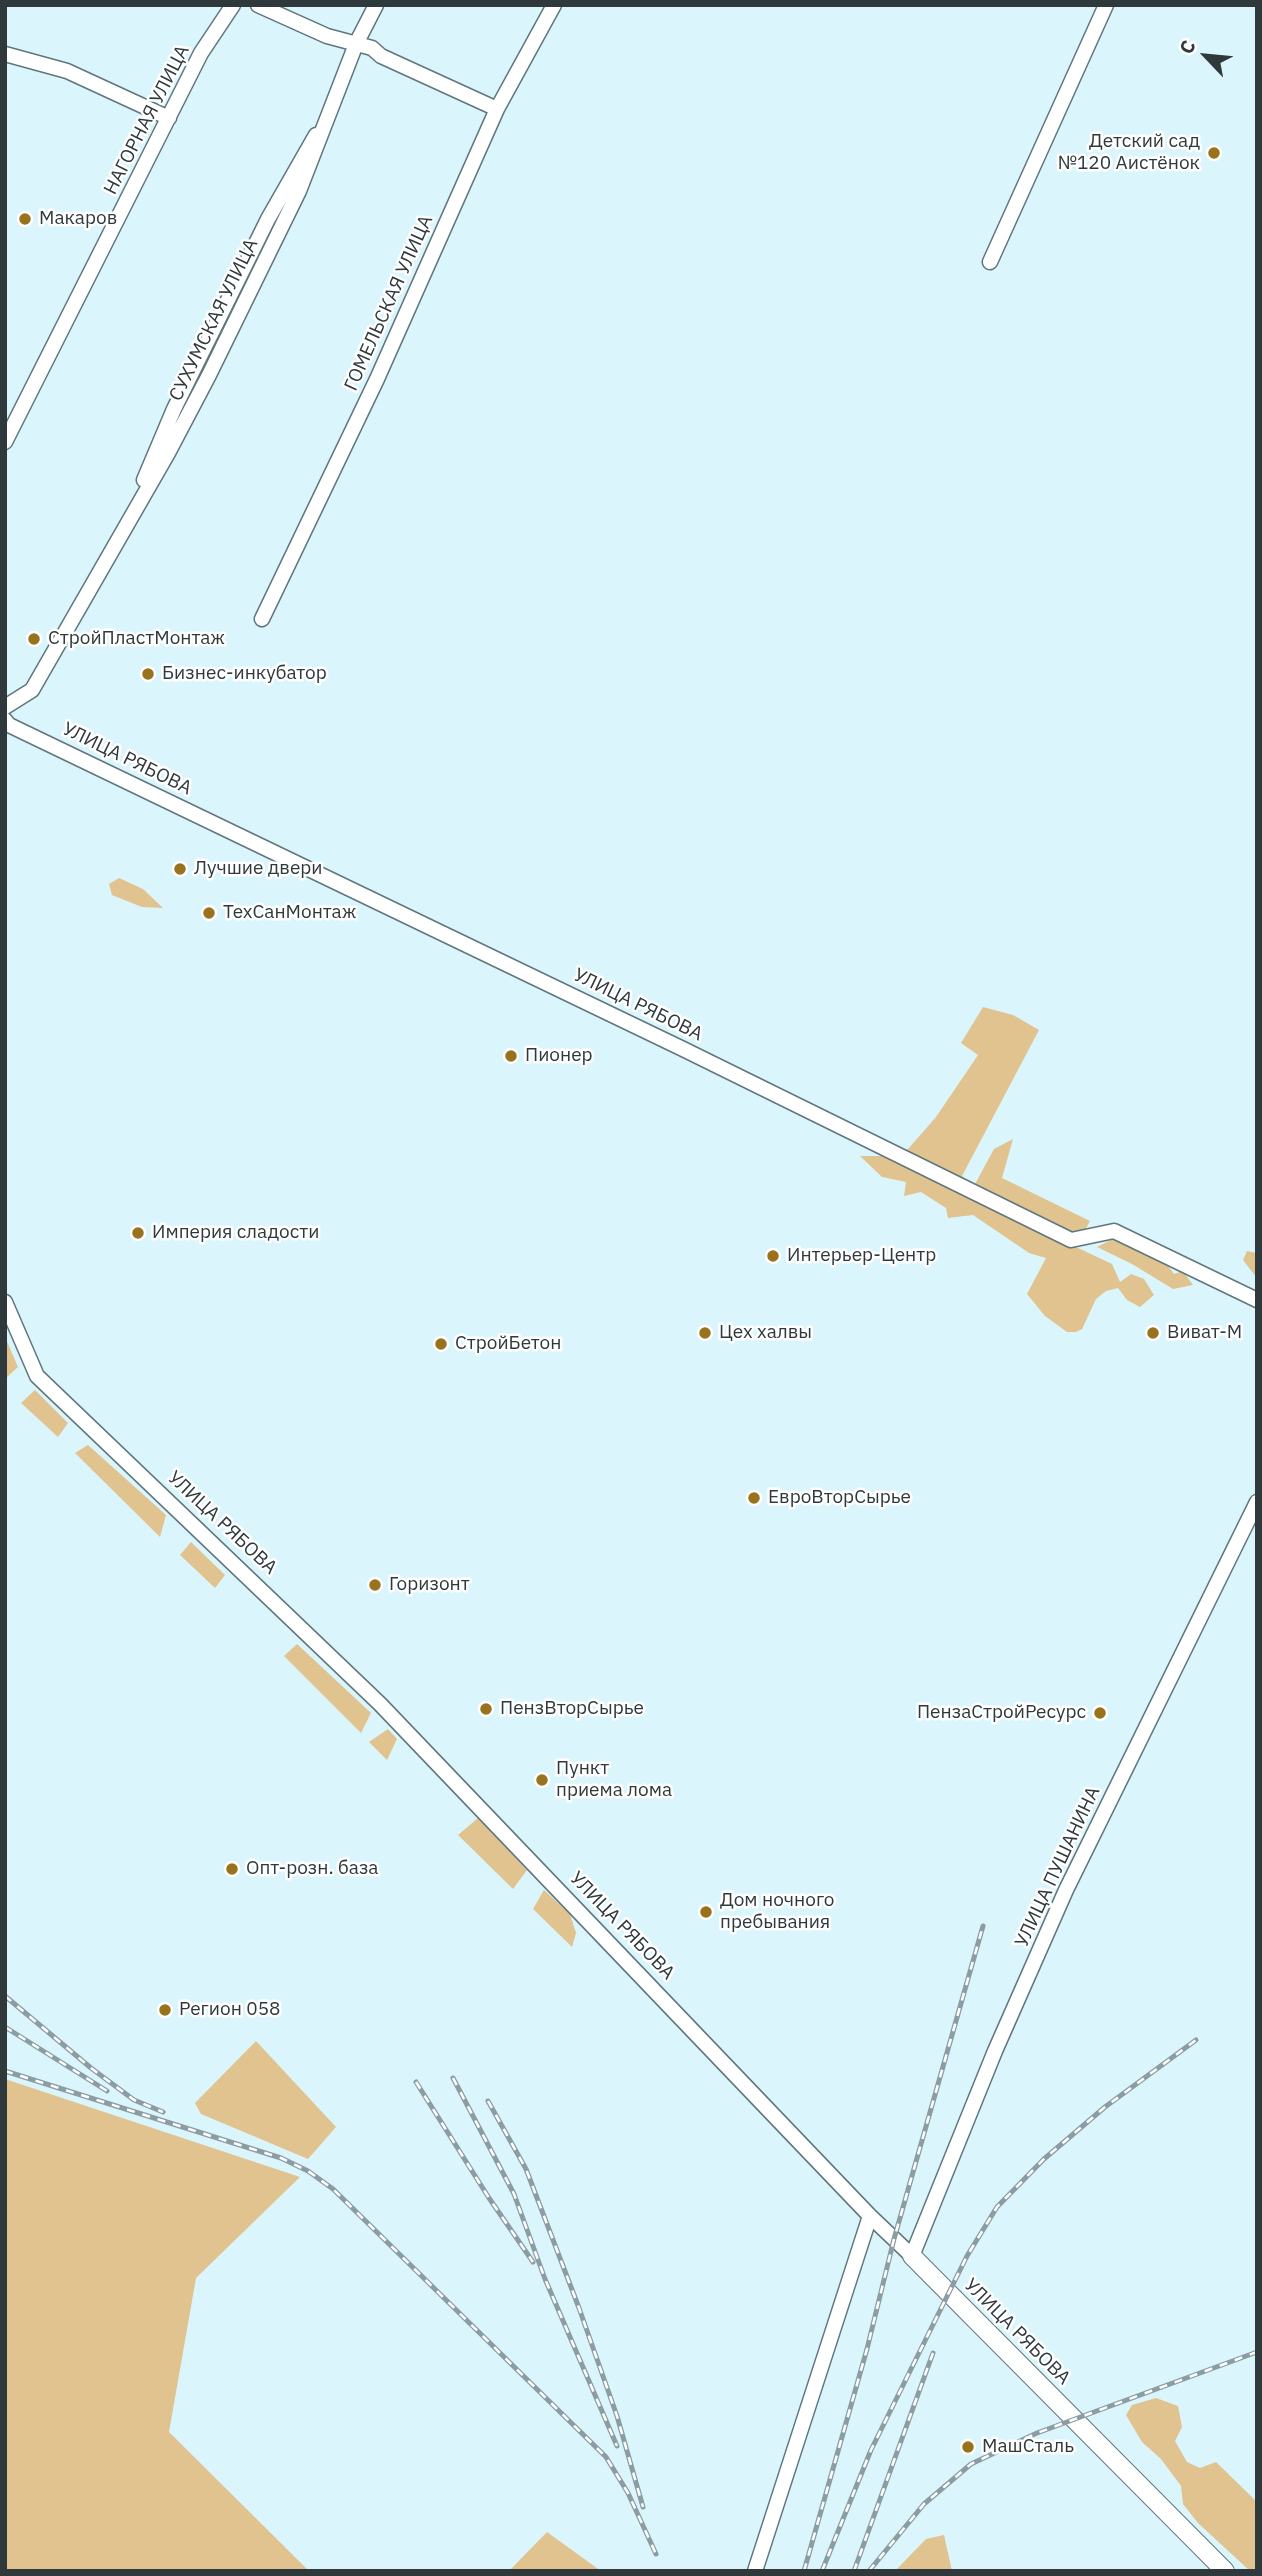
<!DOCTYPE html>
<meta charset="utf-8">
<style>
body{margin:0}
#map{position:relative;width:1262px;height:2576px;overflow:hidden;background:#dbf5fd;font-family:"IBM Plex Sans",sans-serif}
canvas{display:block}
.frame{position:absolute;inset:0;border:7px solid #2f393c;pointer-events:none}
.north{position:absolute;left:1171px;top:21px;width:70px;height:70px;-webkit-text-stroke:5px #fff;paint-order:stroke;rotate:296deg;font-size:19px;font-weight:700;line-height:28px;text-align:center;color:#2f393c}
.north::after{content:'';display:block;margin:auto;width:24px;height:32px;background:#2f393c;clip-path:polygon(50% 0,100% 100%,50% 72%,0 100%)}
</style>
<div id="map">
<canvas width="1262" height="2576"></canvas>
<div class="frame"></div>
<div class="north">С</div>
</div>
<script>
const ctx = document.querySelector('canvas').getContext('2d');
ctx.lineJoin = 'round';
function fill(path, color) {
  ctx.fillStyle = color;
  ctx.fill(path, 'evenodd');
}
function toPath(rows) {
  const path = new Path2D();
  for (const r of rows) {
    path.moveTo(r[0], r[1]);
    for (let i = 2; i < r.length; i += 2) path.lineTo(r[i], r[i + 1]);
  }
  return path;
}
function strokePath(path, color, width, dash) {
  ctx.strokeStyle = color;
  ctx.lineWidth = width;
  ctx.lineCap = dash ? 'butt' : 'round';
  ctx.setLineDash(dash || []);
  ctx.stroke(path);
}
function write(font, color, halo, rows, align = 'center') {
  ctx.font = font + ' "IBM Plex Sans",sans-serif';
  ctx.lineWidth = 5;
  ctx.setLineDash([]);
  ctx.textBaseline = 'middle';
  ctx.strokeStyle = halo;
  ctx.fillStyle = color;
  for (const [text, x, y, turn = 0] of rows) {
    ctx.save();
    ctx.translate(x, y);
    ctx.rotate((+turn || 0) * Math.PI / 180);
    ctx.textAlign = isNaN(turn) ? turn : align;
    if (halo) ctx.strokeText(text, 0, 0);
    ctx.fillText(text, 0, 0);
    ctx.restore();
  }
}
fill(toPath([
 [119,878,143,889,163,908,142,907,112,895,109,884],
 [983,1007,1013,1015,1039,1030,962,1176,974,1186,994,1149,1013,1139,1002,1178,1090,1221,1076,1247,1112,1264,1120,1282,1131,1274,1144,1279,1154,1295,1140,1307,1127,1300,1118,1288,1106,1291,1096,1299,1082,1329,1076,1332,1067,1332,1045,1316,1027,1294,1046,1258,1029,1253,973,1215,948,1218,946,1208,921,1192,904,1196,906,1182,882,1177,860,1156,889,1156,908,1149,936,1117,978,1055,961,1043],
 [1113,1239,1136,1247,1166,1263,1174,1274,1183,1271,1193,1285,1173,1289,1132,1264,1097,1247],
 [1247,1251,1257,1253,1257,1278,1243,1260],
 [5,1337,18,1367,5,1379],
 [35,1390,68,1423,58,1437,21,1403],
 [88,1445,166,1515,160,1537,75,1453],
 [191,1542,225,1575,215,1588,180,1555],
 [297,1644,371,1713,361,1733,284,1656],
 [388,1729,397,1739,387,1760,369,1742],
 [478,1818,527,1870,513,1889,458,1835],
 [544,1890,570,1914,576,1933,572,1947,533,1909],
 [256,2041,336,2127,308,2159,201,2114,195,2103],
 [5,2079,300,2177,196,2278,169,2432,309,2571,5,2571],
 [1156,2398,1178,2406,1182,2427,1175,2441,1187,2462,1200,2468,1216,2462,1257,2502,1257,2571,1250,2571,1198,2523,1183,2504,1181,2486,1161,2459,1142,2442,1126,2415,1132,2405],
 [547,2532,601,2571,509,2571],
 [944,2535,952,2571,895,2571,926,2539]
]), '#e0c38e');
const minor = toPath([
 [258,5,327,36,372,48,381,56,497,109],
 [5,54,67,71,169,118],
 [990,262,1106,5],
 [5,442,201,53,233,5],
 [144,480,174,409,268,219,316,135],
 [262,619,377,379,497,109,554,5],
 [5,707,32,690,168,453,209,375,299,191,356,44,376,5],
 [5,720,9,725,683,1049,1071,1240,1114,1231,1257,1300],
 [5,1302,37,1376,380,1704,870,2216,912,2256,995,2051,1066,1890,1257,1502],
 [755,2571,870,2216]
]);
const major = toPath([
 [912,2256,1225,2571]
]);
strokePath(minor, '#5f767d', 17);
strokePath(major, '#5f767d', 20);
strokePath(minor, '#fff', 14);
strokePath(major, '#fff', 18);
const rail = toPath([
 [5,1996,91,2068,134,2100,163,2112],
 [5,2027,107,2091],
 [5,2071,281,2158,308,2171,333,2189,606,2457,628,2493,656,2554],
 [453,2078,514,2194,545,2279,617,2446],
 [416,2082,489,2198,533,2262],
 [488,2101,526,2169,579,2308,617,2416,643,2507],
 [804,2571,867,2349,894,2239,983,1926],
 [822,2571,871,2450,967,2256,997,2207,1044,2159,1105,2107,1196,2040],
 [854,2571,933,2353],
 [869,2571,924,2504,971,2464,1037,2433,1257,2352]
]);
strokePath(rail, '#8b9da3', 5);
strokePath(rail, '#fff', 2.5, [8]);
for (const [x, y, r, color] of [
 [1214,153,7,"#98721d"],
 [25,219,7,"#98721d"],
 [34,639,7,"#98721d"],
 [148,674,7,"#98721d"],
 [180,869,7,"#98721d"],
 [209,913,7,"#98721d"],
 [511,1056,7,"#98721d"],
 [138,1233,7,"#98721d"],
 [773,1256,7,"#98721d"],
 [705,1333,7,"#98721d"],
 [1153,1333,7,"#98721d"],
 [441,1344,7,"#98721d"],
 [754,1498,7,"#98721d"],
 [375,1585,7,"#98721d"],
 [486,1709,7,"#98721d"],
 [1100,1713,7,"#98721d"],
 [542,1780,7,"#98721d"],
 [232,1869,7,"#98721d"],
 [706,1912,7,"#98721d"],
 [165,2010,7,"#98721d"],
 [968,2447,7,"#98721d"]
]) {
  const dot = new Path2D();
  dot.arc(x, y, r, 0, 2 * Math.PI);
  ctx.fillStyle = color;
  ctx.fill(dot);
  strokePath(dot, '#fff', 2.5);
}
write('19px', '#2f393c', '#fff', [
 ["НАГОРНАЯ УЛИЦА",147,120,-63],
 ["ГОМЕЛЬСКАЯ УЛИЦА",389,303,-66],
 ["СУХУМСКАЯ УЛИЦА",214,320,-64],
 ["УЛИЦА РЯБОВА",127,759,26],
 ["УЛИЦА РЯБОВА",638,1005,26],
 ["УЛИЦА РЯБОВА",222,1523,43],
 ["УЛИЦА ПУШАНИНА",1058,1867,-65],
 ["УЛИЦА РЯБОВА",622,1926,46],
 ["УЛИЦА РЯБОВА",1017,2332,45]
]);
write('19px', '#2f393c', '#fff', [
 ["Детский сад",1200,142,"right"],
 ["№120 Аистёнок",1200,164,"right"],
 ["Макаров",39,219],
 ["СтройПластМонтаж",48,639],
 ["Бизнес-инкубатор",162,674],
 ["Лучшие двери",194,869],
 ["ТехСанМонтаж",223,913],
 ["Пионер",525,1056],
 ["Империя сладости",152,1233],
 ["Интерьер-Центр",787,1256],
 ["Цех халвы",719,1333],
 ["Виват-М",1167,1333],
 ["СтройБетон",455,1344],
 ["ЕвроВторСырье",768,1498],
 ["Горизонт",389,1585],
 ["ПензВторСырье",500,1709],
 ["ПензаСтройРесурс",1086,1713,"right"],
 ["Пункт",556,1769],
 ["приема лома",556,1791],
 ["Опт-розн. база",246,1869],
 ["Дом ночного",720,1901],
 ["пребывания",720,1923],
 ["Регион 058",179,2010],
 ["МашСталь",982,2447]
], 'left');
</script>
